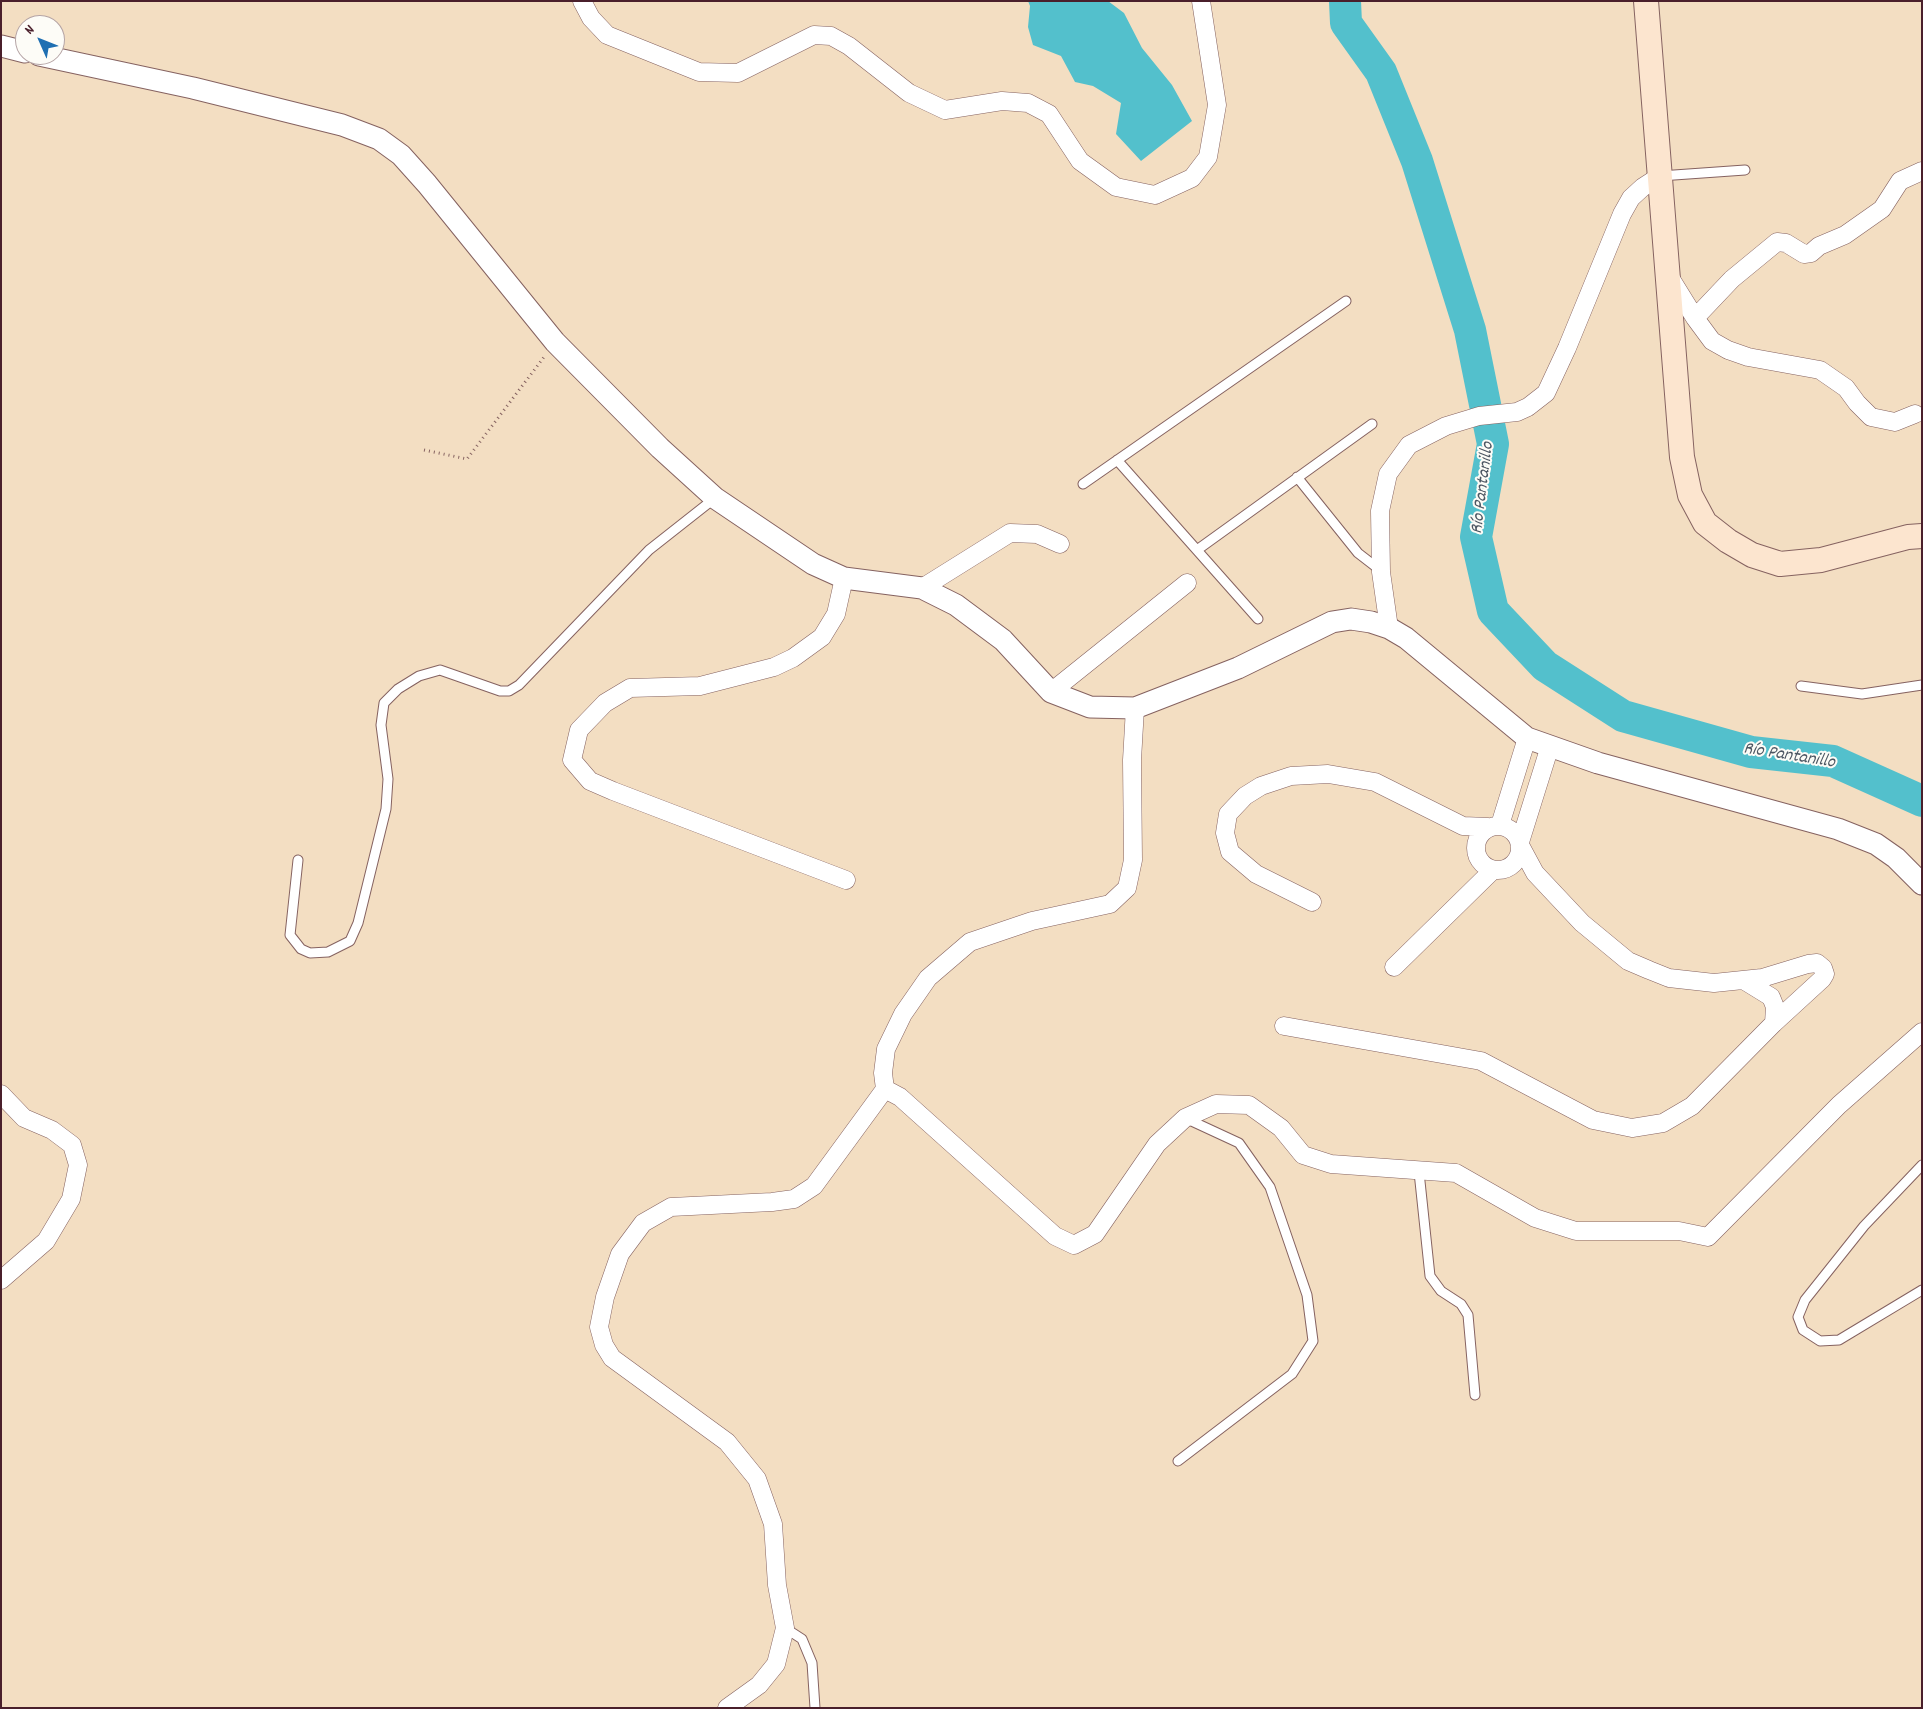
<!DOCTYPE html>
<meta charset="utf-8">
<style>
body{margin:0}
#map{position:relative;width:1923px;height:1709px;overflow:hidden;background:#f3dec2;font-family:Dekko,sans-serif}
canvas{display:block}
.frame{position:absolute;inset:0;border:2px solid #4a1f2b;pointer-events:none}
.north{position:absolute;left:15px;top:15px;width:50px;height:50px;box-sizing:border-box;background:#fdfcf7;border:1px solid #b5a4a5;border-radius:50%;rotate:314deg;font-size:14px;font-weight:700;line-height:20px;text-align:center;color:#4a1f2b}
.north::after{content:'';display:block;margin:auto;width:18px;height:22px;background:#1f6fb2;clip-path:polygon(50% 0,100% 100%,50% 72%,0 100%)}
</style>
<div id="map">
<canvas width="1923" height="1709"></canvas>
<div class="frame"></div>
<div class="north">N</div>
</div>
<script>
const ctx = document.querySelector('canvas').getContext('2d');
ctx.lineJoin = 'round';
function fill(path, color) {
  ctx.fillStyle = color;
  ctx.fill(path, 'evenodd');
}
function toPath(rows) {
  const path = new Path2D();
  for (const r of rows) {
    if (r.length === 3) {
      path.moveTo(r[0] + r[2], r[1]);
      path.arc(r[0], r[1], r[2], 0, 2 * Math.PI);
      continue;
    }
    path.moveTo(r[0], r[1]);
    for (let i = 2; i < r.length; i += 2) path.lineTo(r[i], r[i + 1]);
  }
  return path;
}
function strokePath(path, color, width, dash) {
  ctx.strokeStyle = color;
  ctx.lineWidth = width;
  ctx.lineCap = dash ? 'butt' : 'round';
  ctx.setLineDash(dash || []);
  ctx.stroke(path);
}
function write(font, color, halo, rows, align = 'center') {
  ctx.font = font + ' Dekko,sans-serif';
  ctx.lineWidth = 4;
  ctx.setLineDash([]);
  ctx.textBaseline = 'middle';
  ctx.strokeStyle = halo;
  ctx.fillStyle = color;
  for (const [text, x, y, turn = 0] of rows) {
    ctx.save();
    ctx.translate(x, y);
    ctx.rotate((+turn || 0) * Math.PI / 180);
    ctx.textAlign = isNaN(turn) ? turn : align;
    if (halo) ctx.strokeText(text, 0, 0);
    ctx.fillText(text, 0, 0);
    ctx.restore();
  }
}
fill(toPath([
 [1028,1,1108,1,1124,13,1142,48,1172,85,1192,121,1141,161,1116,134,1121,103,1093,86,1075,82,1061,56,1033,45,1028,27,1030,6]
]), '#53c0cc');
strokePath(toPath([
 [1345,1,1346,23,1381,72,1417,161,1470,330,1493,444,1476,537,1493,611,1545,666,1623,716,1751,752,1833,761,1922,801]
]), '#53c0cc', 32);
const service = toPath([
 [1660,176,1745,170],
 [1117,460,1258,619],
 [1297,477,1358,553,1380,570],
 [1083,484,1346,301],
 [1197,550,1372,424],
 [1801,686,1862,694,1922,685],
 [298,860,290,935,301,949,310,953,328,952,350,941,358,923,386,809,388,779,381,725,384,703,398,689,419,676,440,670,500,691,509,691,519,685,649,550,715,498],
 [1922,1165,1864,1226,1805,1300,1798,1317,1803,1330,1820,1341,1839,1340,1922,1290],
 [1419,1172,1430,1276,1441,1291,1461,1304,1468,1315,1475,1395],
 [1178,1461,1292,1374,1313,1341,1307,1295,1270,1187,1239,1143,1185,1118],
 [785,1628,802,1639,812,1663,815,1708]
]);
const minor = toPath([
 [582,1,591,18,607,35,699,72,738,73,814,35,831,36,849,46,909,93,945,110,1002,101,1028,103,1049,114,1080,161,1116,187,1155,195,1192,178,1208,157,1217,105,1201,1],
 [1669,276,1695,318,1732,279,1777,242,1786,243,1804,254,1811,253,1819,246,1845,235,1882,209,1900,181,1922,171],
 [1695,318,1712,341,1728,350,1748,357,1820,370,1846,388,1857,403,1871,417,1895,422,1915,414],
 [844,578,836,614,822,637,793,658,774,667,700,686,630,688,605,703,579,730,572,760,590,781,613,791,846,880],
 [922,588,1010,533,1037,534,1060,544],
 [1389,628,1381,572,1380,511,1388,474,1409,445,1446,426,1479,416,1517,412,1528,407,1546,393,1567,348,1622,214,1631,198,1643,187,1660,176],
 [1051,692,1187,583],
 [1500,825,1527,738],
 [1498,848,22],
 [1520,842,1550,746],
 [1521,847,1535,873,1582,923,1628,961,1649,970,1669,978,1714,983,1762,978,1808,964,1817,963,1823,968,1825,974,1822,979,1774,1023],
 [1312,902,1256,874,1230,852,1225,833,1228,814,1245,796,1261,786,1291,776,1328,774,1375,782,1463,826,1488,827],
 [1394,967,1493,870],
 [1284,1026,1481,1061,1593,1120,1632,1128,1663,1123,1692,1106,1774,1023,1775,1007,1771,997,1745,981],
 [885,1089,883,1073,886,1049,903,1014,928,978,970,942,1032,921,1110,904,1127,888,1133,860,1132,760,1135,708],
 [1,1094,24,1118,52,1130,72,1145,78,1165,71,1199,46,1241,1,1280],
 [727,1708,759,1685,776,1664,785,1628,777,1585,773,1524,757,1479,727,1442,612,1358,604,1345,599,1327,605,1297,620,1254,643,1223,671,1207,772,1202,794,1199,814,1186,885,1089,900,1097,1055,1236,1074,1245,1095,1234,1157,1144,1185,1118,1216,1104,1249,1105,1281,1128,1303,1155,1331,1164,1456,1173,1535,1218,1576,1231,1679,1231,1708,1237,1839,1105,1922,1032]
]);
const tertiary = toPath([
 [1,46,25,52],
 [39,55,193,88,342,125,379,139,401,155,427,184,555,342,660,448,715,498,813,564,844,578,922,588,956,605,1003,640,1051,692,1090,707,1135,708,1238,668,1332,622,1351,619,1371,622,1389,628,1406,638,1527,738,1598,763,1838,829,1876,844,1896,858,1922,884]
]);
const secondary = toPath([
 [1646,1,1682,457,1690,495,1705,523,1728,541,1752,555,1780,564,1821,560,1908,537,1922,536]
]);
strokePath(service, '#856260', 11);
strokePath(minor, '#856260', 19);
strokePath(tertiary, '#856260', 23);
strokePath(secondary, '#856260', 26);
strokePath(toPath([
 [424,450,467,459,544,357]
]), '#856260', 3, [1, 4]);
strokePath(service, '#fff', 9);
strokePath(minor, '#fff', 18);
strokePath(tertiary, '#fff', 21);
strokePath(secondary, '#fce5cf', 24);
write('italic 18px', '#4d5763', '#fdfcf7', [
 ["Río Pantanillo",1484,488,-83],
 ["Río Pantanillo",1789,757,9]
]);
</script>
